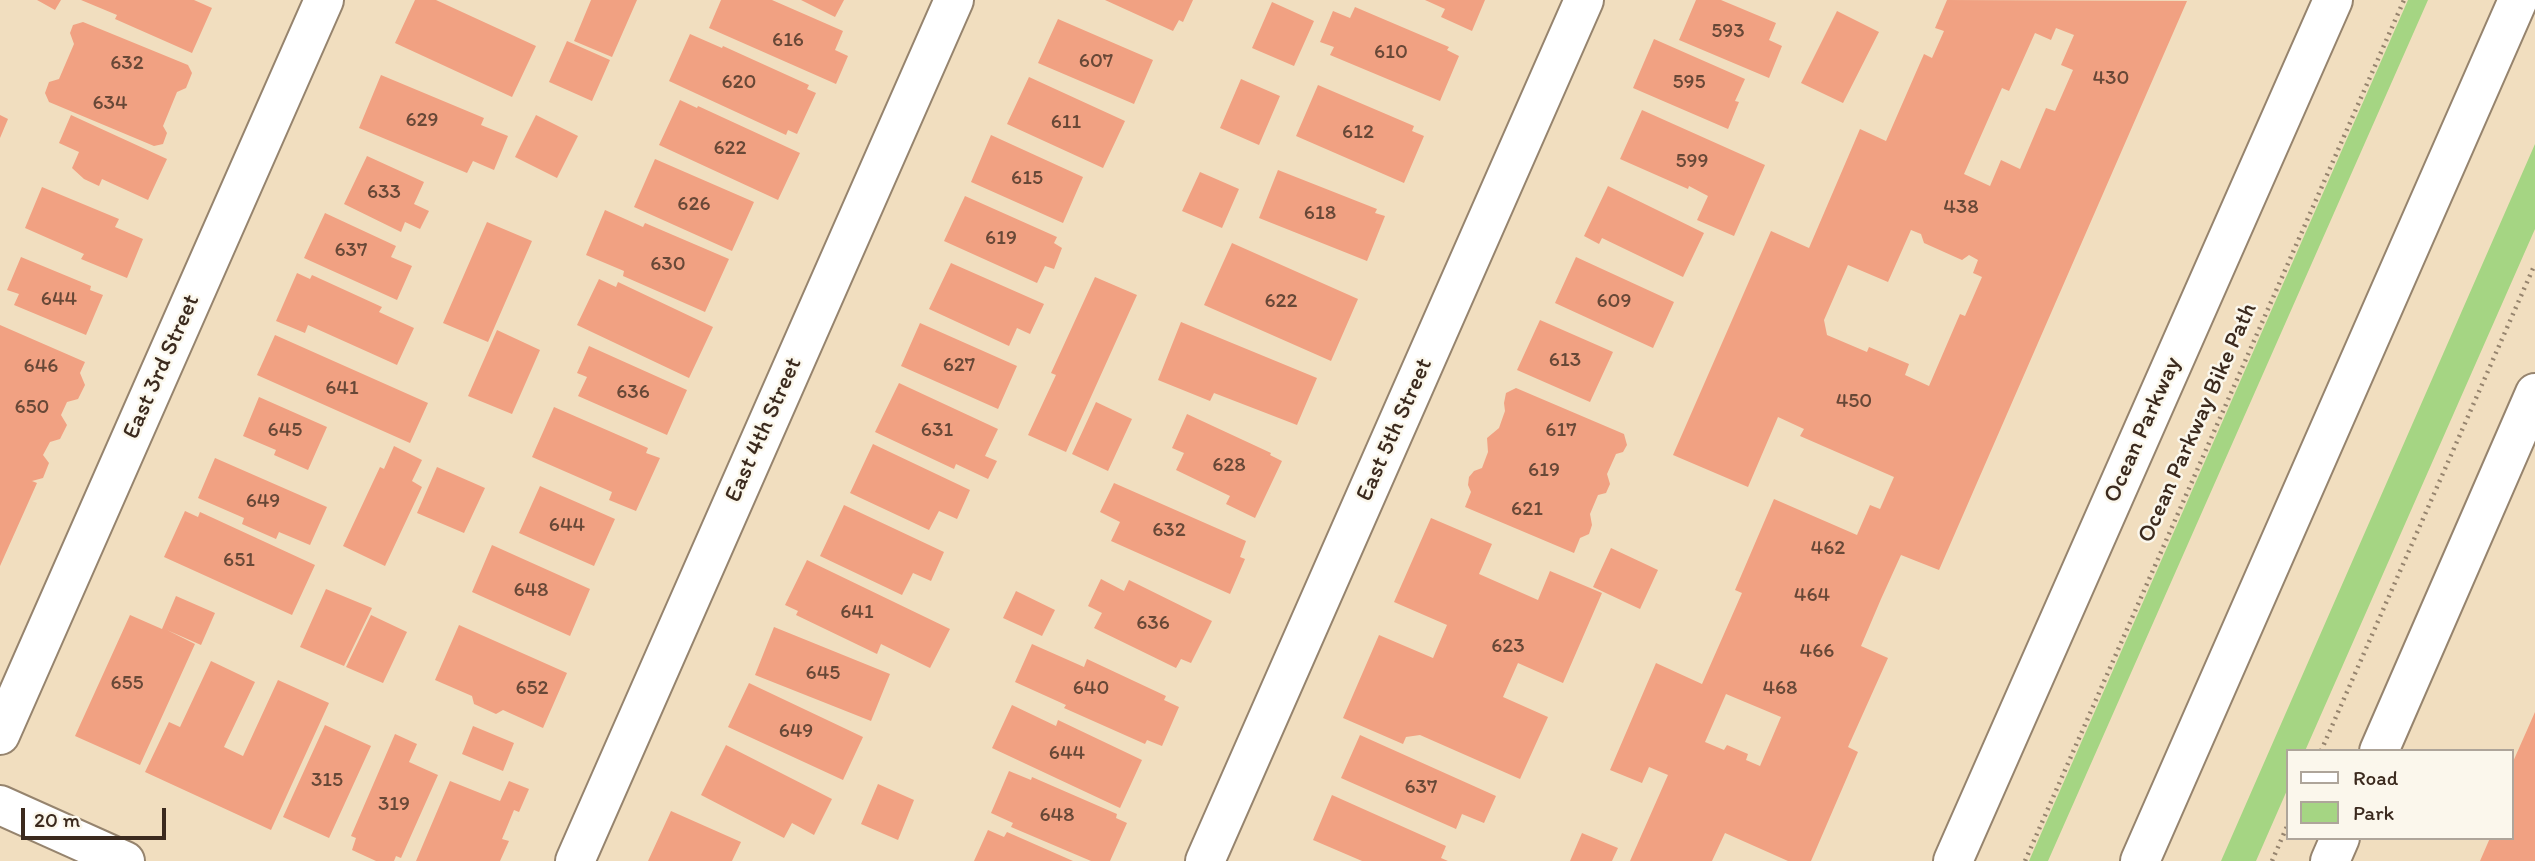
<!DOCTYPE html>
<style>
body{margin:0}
#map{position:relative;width:2535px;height:861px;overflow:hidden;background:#f1debf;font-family:Itim,sans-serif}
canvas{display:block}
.legend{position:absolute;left:2286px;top:749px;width:228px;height:91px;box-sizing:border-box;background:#fbf7ec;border:2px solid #aea59a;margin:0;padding:9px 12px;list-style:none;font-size:21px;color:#3b2a1e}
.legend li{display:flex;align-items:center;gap:14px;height:35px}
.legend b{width:35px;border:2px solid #aea59a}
.scale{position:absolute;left:21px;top:808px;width:145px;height:32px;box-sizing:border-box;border:4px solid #3b2a1e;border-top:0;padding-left:9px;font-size:21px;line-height:24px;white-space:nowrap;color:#3b2a1e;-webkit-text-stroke:5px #fbf7ec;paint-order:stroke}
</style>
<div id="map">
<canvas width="2535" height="861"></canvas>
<ul class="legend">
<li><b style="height:9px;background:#fff"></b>Road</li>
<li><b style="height:19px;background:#a5d583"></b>Park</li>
</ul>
<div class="scale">20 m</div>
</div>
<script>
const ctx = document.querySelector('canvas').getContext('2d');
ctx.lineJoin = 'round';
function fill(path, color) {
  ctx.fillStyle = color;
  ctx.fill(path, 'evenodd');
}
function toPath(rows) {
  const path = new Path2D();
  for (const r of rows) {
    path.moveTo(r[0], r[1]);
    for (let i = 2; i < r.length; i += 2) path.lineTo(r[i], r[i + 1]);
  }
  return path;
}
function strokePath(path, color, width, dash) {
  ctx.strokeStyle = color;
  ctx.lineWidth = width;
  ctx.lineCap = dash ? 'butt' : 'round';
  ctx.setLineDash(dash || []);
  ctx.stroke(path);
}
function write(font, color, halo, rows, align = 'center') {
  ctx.font = font + ' Itim,sans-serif';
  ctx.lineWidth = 5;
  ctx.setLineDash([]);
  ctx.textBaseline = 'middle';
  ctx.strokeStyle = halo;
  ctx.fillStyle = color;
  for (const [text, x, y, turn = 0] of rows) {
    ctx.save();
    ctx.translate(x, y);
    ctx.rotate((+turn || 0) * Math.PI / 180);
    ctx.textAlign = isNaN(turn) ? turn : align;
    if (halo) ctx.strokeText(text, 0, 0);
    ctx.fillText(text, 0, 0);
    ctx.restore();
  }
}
fill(toPath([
 [2408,0,2428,0,2048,861,2029,861],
 [2535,144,2535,229,2305,751,2288,751,2288,788,2256,861,2221,861]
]), '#a5d583');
fill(toPath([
 [37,0,61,0,55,10],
 [81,0,194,0,212,8,192,53,115,19,117,15],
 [415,0,436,0,536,46,512,97,395,43],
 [591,0,637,0,612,57,574,41],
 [721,0,772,0,843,31,835,50,848,56,836,84,709,28],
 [801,0,844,0,835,17],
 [1105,0,1193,0,1183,22,1179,20,1173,31],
 [1425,0,1485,0,1472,31,1441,17,1445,9],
 [1696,0,1721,0,1776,23,1769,40,1782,46,1769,78,1679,40],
 [1947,0,2187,1,1939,570,1901,555,1881,599,1861,646,1888,658,1848,747,1858,752,1811,861,1788,861,1725,833,1712,861,1630,861,1668,775,1649,767,1642,783,1610,770,1656,663,1702,684,1742,593,1735,590,1774,499,1857,535,1870,505,1880,509,1894,477,1800,436,1804,429,1778,417,1748,487,1673,455,1771,231,1809,248,1860,129,1886,141,1924,54,1932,58,1944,31,1935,28],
 [2056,28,2074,35,2061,65,2073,70,2055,111,2046,108,2020,169,2001,160,1990,186,1964,174,2002,88,2009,91,2035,33,2051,40],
 [1911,230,1921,234,1924,243,1962,260,1969,255,1978,260,1973,273,1982,277,1965,316,1960,314,1929,386,1905,375,1909,364,1869,347,1867,352,1827,335,1824,320,1848,265,1888,282],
 [1726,694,1781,717,1760,766,1746,760,1748,754,1727,745,1724,750,1705,742],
 [1272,2,1314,21,1294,66,1252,48],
 [1355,7,1449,47,1447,50,1459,56,1440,101,1330,55,1334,47,1320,42,1333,11,1350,18],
 [1837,11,1879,32,1843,103,1801,83],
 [1058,19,1153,60,1134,104,1038,63],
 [83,22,188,65,192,73,186,88,177,92,163,126,167,133,163,144,154,146,49,102,45,93,49,82,59,79,74,44,70,33,73,25],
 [690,34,722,48,723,46,809,85,807,89,816,93,797,134,788,130,786,135,669,81],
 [1654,39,1745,79,1735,101,1739,102,1728,129,1633,88],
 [567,41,610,60,592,101,549,82],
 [381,75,484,118,481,125,508,136,494,170,473,161,467,173,359,128],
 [1029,77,1125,121,1103,168,1007,124],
 [1241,79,1280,96,1259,145,1220,128],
 [1318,85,1414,126,1412,131,1424,136,1404,183,1296,136],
 [680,100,697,108,698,106,800,153,778,200,659,145],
 [1642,110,1765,165,1734,236,1697,220,1708,196,1689,186,1688,189,1620,159],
 [0,115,8,119,0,138],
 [71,115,167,159,148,200,102,179,99,186,84,179,72,168,79,152,59,143],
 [536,115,578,136,557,178,515,157],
 [991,135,1083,177,1063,223,971,182],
 [367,156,424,182,414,204,429,211,420,229,405,222,401,232,344,204],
 [655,159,754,202,732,251,634,207],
 [1278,170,1377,209,1375,213,1385,216,1367,261,1259,218],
 [1200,172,1239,189,1222,228,1182,211],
 [1608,186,1704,233,1683,277,1602,238,1599,244,1584,236],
 [42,187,119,219,115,227,143,239,127,278,81,259,84,254,25,228],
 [965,196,1057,237,1054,243,1062,248,1054,269,1045,266,1037,283,944,241],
 [605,210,643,227,645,223,729,259,705,312,623,276,624,271,586,255],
 [325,213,396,246,391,257,412,266,397,300,304,258],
 [487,222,532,241,488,342,443,323],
 [1232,243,1358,299,1331,361,1204,305],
 [21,257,91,286,90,290,103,295,86,335,14,305,19,294,7,290],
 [1576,257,1674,302,1653,348,1555,303],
 [951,263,1044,304,1030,334,1017,328,1009,346,929,309],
 [297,273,310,279,312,275,382,307,379,312,414,328,397,365,308,325,305,333,276,321],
 [1095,277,1137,295,1066,452,1028,435,1056,375,1051,373],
 [599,279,616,287,618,282,713,327,689,378,577,325],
 [1540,320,1613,352,1590,402,1517,370],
 [1181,322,1317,378,1297,425,1214,393,1210,401,1158,380],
 [920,323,1017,366,998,409,901,366],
 [0,325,85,362,80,373,85,385,78,399,67,402,61,415,67,425,60,439,50,442,43,455,49,463,43,478,32,481,37,483,0,566],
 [497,330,540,350,512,414,468,396],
 [275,335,428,403,410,443,257,375],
 [589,346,687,390,667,435,578,396,587,377,577,373],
 [899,383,998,429,985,456,997,461,988,479,956,464,954,469,875,432],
 [1516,388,1624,434,1627,445,1623,452,1616,454,1607,474,1610,484,1606,493,1598,495,1590,514,1592,525,1589,534,1580,538,1574,553,1465,507,1471,492,1468,485,1469,477,1474,471,1482,468,1488,452,1487,438,1499,428,1505,411,1504,403,1506,393],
 [259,397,327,427,308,470,274,455,276,450,243,436],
 [1096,402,1132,419,1108,471,1072,454],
 [554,407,648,448,646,453,660,458,636,511,609,500,612,492,532,457],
 [1187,414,1271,453,1270,455,1282,461,1255,518,1226,504,1230,496,1176,470,1184,453,1172,448],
 [873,444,970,490,957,519,939,511,929,530,850,493],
 [394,446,422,460,412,481,422,487,385,566,343,546,380,467,384,469],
 [215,458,327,507,310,545,279,532,276,539,242,524,244,518,198,498],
 [437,467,485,488,464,533,417,513],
 [1114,483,1246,541,1240,557,1245,559,1230,594,1111,541,1120,522,1100,512],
 [540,486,615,519,594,566,519,533],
 [844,505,944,552,931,581,913,573,902,595,820,556],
 [185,511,198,517,200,512,315,565,292,615,164,557],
 [1431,518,1492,544,1479,574,1538,600,1550,571,1602,593,1563,683,1518,663,1503,697,1548,717,1520,779,1420,735,1406,737,1403,744,1343,718,1379,635,1433,658,1447,625,1394,602],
 [492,545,590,589,570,636,472,592],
 [1611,548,1658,570,1640,609,1593,587],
 [807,560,950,629,930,668,881,644,877,654,796,615,798,611,785,605],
 [1101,579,1124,591,1129,580,1212,621,1191,663,1181,659,1176,668,1094,628,1102,613,1088,606],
 [326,589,372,608,344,666,300,647],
 [1016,591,1055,610,1042,636,1003,618],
 [176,596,215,613,201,645,167,630,195,644,140,765,75,736,130,615,162,629],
 [371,615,407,632,383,683,346,667],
 [459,625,567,673,543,728,503,710,496,714,474,704,472,696,435,680],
 [774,627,890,674,871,721,755,675],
 [1032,644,1084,667,1087,659,1166,696,1164,700,1179,707,1162,746,1147,740,1145,744,1064,708,1066,705,1015,682],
 [211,661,255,682,224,747,243,756,278,680,329,703,271,830,145,772,169,722,180,727],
 [749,683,863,737,843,780,728,727],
 [1012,705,1056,726,1058,720,1142,760,1120,808,992,748],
 [2535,712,2535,861,2480,861,2490,838,2512,838,2512,764],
 [325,725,371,746,329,838,283,817],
 [473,726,514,743,503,771,462,754],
 [395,734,417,744,409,762,438,775,401,858,396,856,394,861,376,861,352,850,356,838,351,836],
 [1360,735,1496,796,1484,823,1462,814,1456,829,1341,778],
 [726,745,832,799,814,835,792,823,784,838,701,795],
 [1009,771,1031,780,1032,777,1117,814,1116,818,1127,823,1110,861,1091,861,1011,827,1013,823,991,813],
 [450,781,500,801,509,781,529,789,519,812,514,810,502,839,509,841,500,861,416,861],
 [878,784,914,800,898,840,861,824],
 [1332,795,1446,846,1441,858,1448,861,1362,861,1313,840],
 [671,811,741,842,732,861,648,861],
 [988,830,1004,837,1007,832,1073,861,974,861],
 [1582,833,1618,848,1612,861,1570,861]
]), '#f1a182');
const minor = toPath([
 [0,735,324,0],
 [2379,751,2535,393],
 [0,805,125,861],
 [575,861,954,0],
 [1205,861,1584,0],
 [1953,861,2333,0],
 [2330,861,2340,838]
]);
const major = toPath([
 [2140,861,2518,0]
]);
strokePath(minor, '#96846e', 42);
strokePath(major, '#96846e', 42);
strokePath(toPath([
 [2321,751,2535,264],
 [2025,861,2404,0],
 [2272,861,2288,824]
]), '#96846e', 4.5, [2, 5]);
strokePath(minor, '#fff', 38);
strokePath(major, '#fff', 38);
write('21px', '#684837', null, [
 ["593",1728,32],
 ["616",788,41],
 ["610",1391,53],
 ["607",1096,62],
 ["632",127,64],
 ["430",2111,79],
 ["620",739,83],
 ["595",1689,83],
 ["634",110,104],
 ["629",422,121],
 ["611",1066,123],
 ["612",1358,133],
 ["622",730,149],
 ["599",1692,162],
 ["615",1027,179],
 ["633",384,193],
 ["626",694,205],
 ["438",1961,208],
 ["618",1320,214],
 ["619",1001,239],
 ["637",351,251],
 ["630",668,265],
 ["644",59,300],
 ["622",1281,302],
 ["609",1614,302],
 ["613",1565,361],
 ["627",959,366],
 ["646",41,367],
 ["641",342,389],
 ["636",633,393],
 ["450",1854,402],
 ["650",32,408],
 ["645",285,431],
 ["631",937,431],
 ["617",1561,431],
 ["628",1229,466],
 ["619",1544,471],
 ["649",263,502],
 ["621",1527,510],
 ["644",567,526],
 ["632",1169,531],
 ["462",1828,549],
 ["651",239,561],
 ["648",531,591],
 ["464",1812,596],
 ["641",857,613],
 ["636",1153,624],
 ["623",1508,647],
 ["466",1817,652],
 ["645",823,674],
 ["655",127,684],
 ["652",532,689],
 ["640",1091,689],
 ["468",1780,689],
 ["649",796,732],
 ["644",1067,754],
 ["315",327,781],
 ["637",1421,788],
 ["319",394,805],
 ["648",1057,816]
]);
write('24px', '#3b2a1e', '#fbf7ec', [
 ["East 3rd Street",162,367,-66],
 ["Ocean Parkway Bike Path",2198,423,-66],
 ["East 4th Street",764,430,-66],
 ["East 5th Street",1395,430,-66],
 ["Ocean Parkway",2143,430,-66]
]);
</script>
